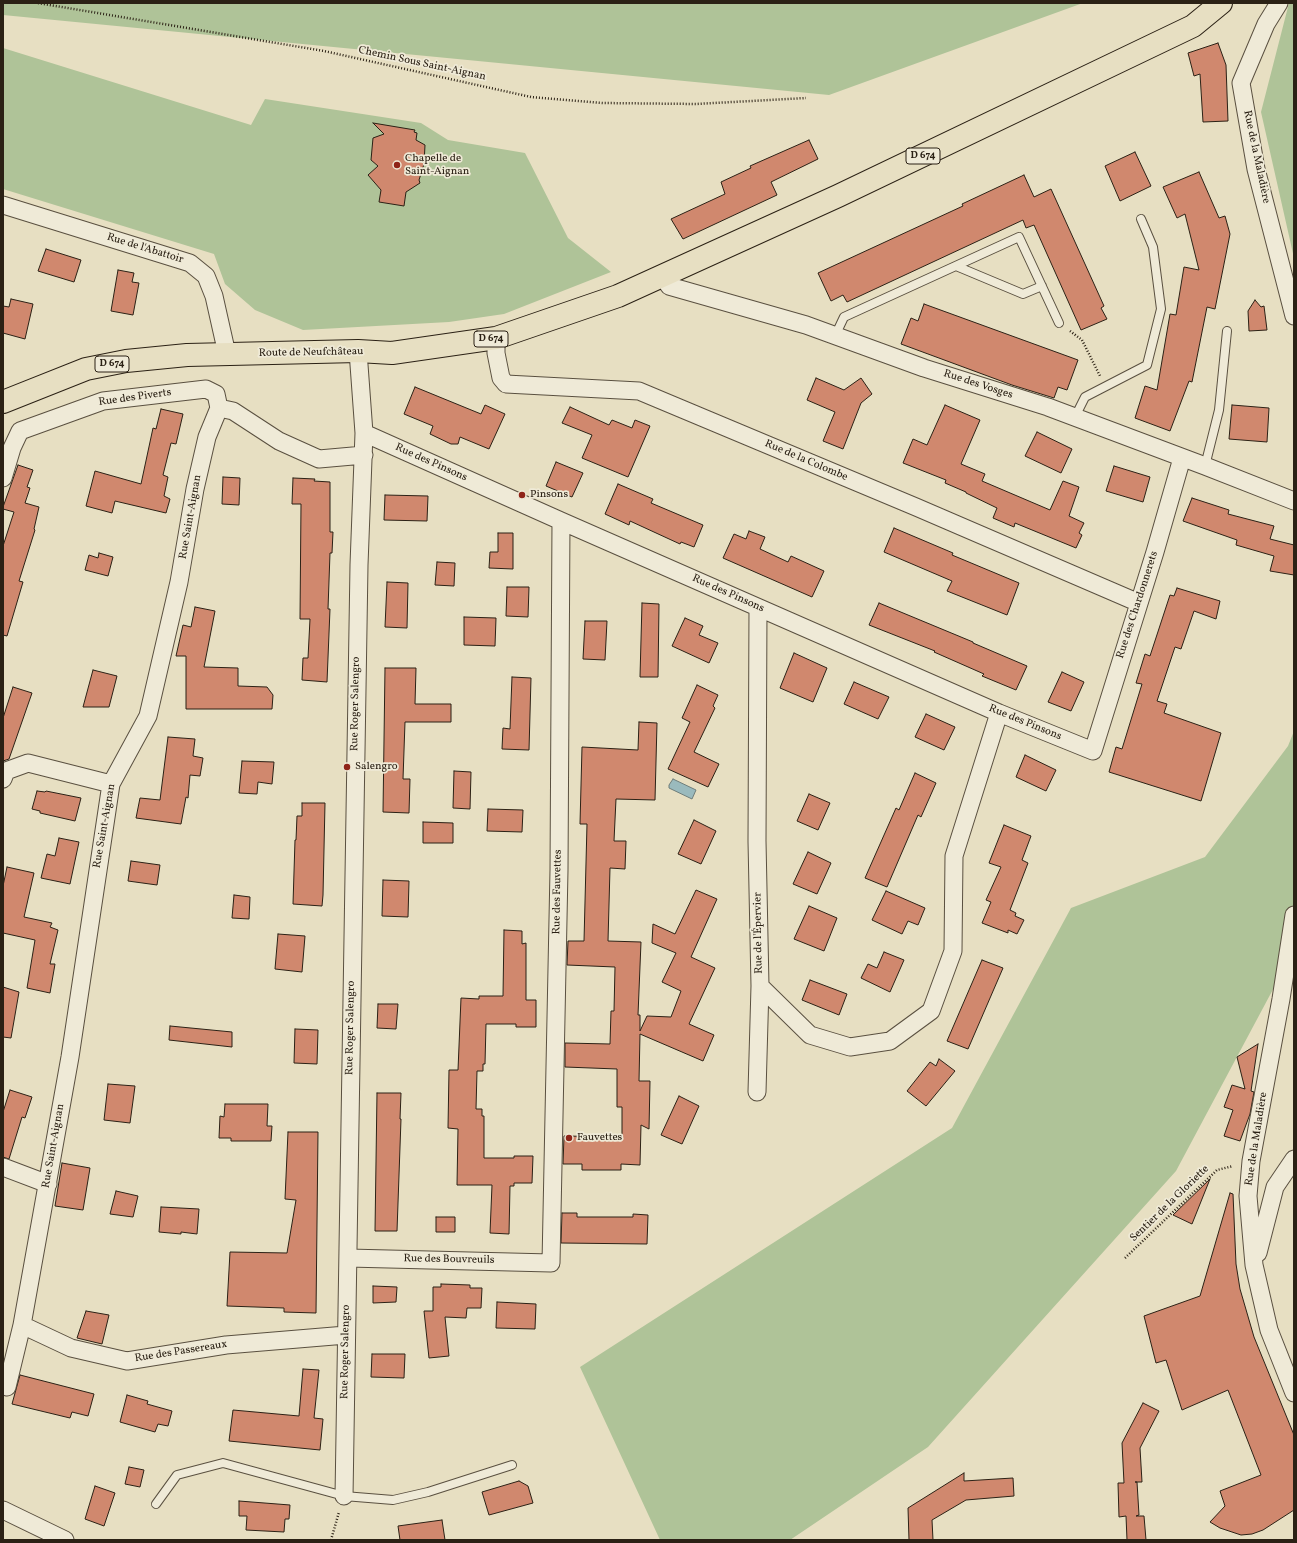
<!DOCTYPE html>
<meta charset="utf-8">
<style>
body{margin:0}
#map{position:relative;width:1297px;height:1543px;overflow:hidden;background:#e7dfc2;font-family:Vollkorn,serif}
canvas{display:block}
.frame{position:absolute;inset:0;border:4px solid #2b2115;pointer-events:none}
</style>
<div id="map">
<canvas width="1297" height="1543"></canvas>
<div class="frame"></div>
</div>
<script>
const ctx = document.querySelector('canvas').getContext('2d');
ctx.lineJoin = 'round';
function fill(path, color) {
  ctx.fillStyle = color;
  ctx.fill(path, 'evenodd');
}
function toPath(rows) {
  const path = new Path2D();
  for (const r of rows) {
    path.moveTo(r[0], r[1]);
    for (let i = 2; i < r.length; i += 2) path.lineTo(r[i], r[i + 1]);
  }
  return path;
}
function strokePath(path, color, width, dash) {
  ctx.strokeStyle = color;
  ctx.lineWidth = width;
  ctx.lineCap = dash ? 'butt' : 'round';
  ctx.setLineDash(dash || []);
  ctx.stroke(path);
}
function write(font, color, halo, rows, align = 'center') {
  ctx.font = font + ' Vollkorn,serif';
  ctx.lineWidth = 3.5;
  ctx.setLineDash([]);
  ctx.textBaseline = 'middle';
  ctx.strokeStyle = halo;
  ctx.fillStyle = color;
  for (const [text, x, y, turn = 0] of rows) {
    ctx.save();
    ctx.translate(x, y);
    ctx.rotate((+turn || 0) * Math.PI / 180);
    ctx.textAlign = isNaN(turn) ? turn : align;
    if (halo) ctx.strokeText(text, 0, 0);
    ctx.fillText(text, 0, 0);
    ctx.restore();
  }
}
fill(toPath([
 [3,3,1083,3,829,95,3,15],
 [1289,3,1294,3,1294,258,1261,112],
 [3,48,251,125,265,99,421,123,448,140,525,153,568,238,611,272,504,314,449,322,303,330,255,310,225,284,214,254,3,189],
 [1294,731,1294,950,1176,1171,928,1447,790,1540,660,1540,580,1367,952,1128,1071,908,1205,857,1288,746]
]), '#afc398');
const water = toPath([
 [673,779,696,790,692,799,669,788,669,785,673,779]
]);
fill(water, '#9ababd');
strokePath(water, '#6e7d7a', 1);
const building = toPath([
 [1218,43,1226,65,1228,121,1203,122,1200,74,1194,76,1188,53,1218,43],
 [373,123,415,130,414,132,417,133,416,140,425,145,424,164,419,180,420,183,406,192,404,206,379,202,381,190,368,175,378,166,371,160,373,138,384,134,373,123],
 [809,140,818,159,771,182,777,195,683,239,671,219,725,194,721,182,751,168,750,166,809,140],
 [1135,152,1151,186,1120,201,1105,166,1135,152],
 [1199,172,1219,218,1225,216,1230,234,1215,309,1207,307,1192,382,1189,381,1170,431,1135,418,1145,386,1157,390,1170,314,1176,315,1184,267,1199,270,1185,214,1177,218,1163,187,1199,172],
 [1024,175,1034,197,1051,189,1104,306,1101,308,1107,319,1081,330,1034,225,1026,228,1023,220,847,302,843,295,831,301,818,273,963,206,962,204,1024,175],
 [46,249,81,260,74,282,38,271,46,249],
 [118,270,134,273,132,282,139,283,133,315,111,311,118,270],
 [11,299,33,304,25,339,3,333,3,306,9,307,11,299],
 [1255,300,1261,307,1264,306,1267,330,1249,331,1248,311,1255,300],
 [924,304,1078,360,1067,390,1058,387,1054,398,1012,385,901,344,911,318,918,321,924,304],
 [816,378,844,390,861,378,872,394,861,403,843,449,823,441,835,412,807,400,816,378],
 [415,387,481,414,485,405,505,414,489,449,460,437,458,444,451,444,430,434,433,426,404,414,415,387],
 [945,405,980,420,961,464,985,474,982,481,1050,510,1063,481,1079,487,1069,516,1084,523,1079,533,1082,535,1076,548,1015,523,1014,527,993,518,997,508,966,493,966,492,945,483,946,480,903,463,913,439,927,445,945,405],
 [1232,405,1269,408,1267,442,1229,439,1232,405],
 [570,407,609,425,612,420,632,428,635,420,650,426,628,477,582,458,592,435,562,423,570,407],
 [161,409,183,414,176,444,171,443,163,475,168,477,164,496,170,499,166,513,115,501,112,513,86,506,95,471,141,484,153,428,156,429,161,409],
 [1037,432,1072,449,1061,473,1025,456,1037,432],
 [556,462,583,473,572,497,546,486,556,462],
 [18,465,33,470,27,487,30,488,25,503,39,507,34,529,35,530,19,581,23,582,7,636,3,635,3,546,14,512,3,509,3,507,18,465],
 [1114,466,1150,477,1143,502,1106,491,1114,466],
 [223,477,240,478,239,505,222,504,223,477],
 [293,478,315,479,314,481,330,482,330,532,333,532,332,553,330,553,328,609,330,609,327,682,302,680,303,658,308,658,310,619,300,619,301,504,292,504,293,478],
 [618,484,653,499,651,503,703,525,694,547,681,542,680,544,630,521,629,525,605,514,618,484],
 [385,495,428,496,427,521,384,520,385,495],
 [1192,498,1229,510,1228,514,1274,526,1270,539,1294,545,1294,575,1270,571,1274,556,1236,545,1237,540,1183,521,1192,498],
 [894,528,953,553,952,555,1019,583,1007,615,947,591,952,581,884,552,894,528],
 [749,531,765,537,760,549,788,562,791,556,824,571,812,597,723,558,734,534,746,539,749,531],
 [498,533,513,533,513,569,489,568,490,552,498,552,498,533],
 [99,553,113,557,108,576,85,570,89,555,98,558,99,553],
 [437,562,455,563,454,586,435,585,437,562],
 [387,582,408,583,407,628,385,627,387,582],
 [507,587,529,587,528,617,506,616,507,587],
 [1177,588,1220,601,1216,619,1194,611,1181,649,1175,647,1157,701,1167,704,1164,713,1221,733,1201,801,1109,772,1116,747,1122,749,1142,684,1136,683,1145,654,1150,656,1170,595,1174,596,1177,588],
 [642,603,659,604,658,677,640,677,642,603],
 [879,603,973,642,973,643,1027,666,1016,690,982,676,984,674,934,652,935,651,869,625,879,603],
 [195,607,215,611,204,667,238,668,238,686,267,687,273,695,272,709,186,709,186,656,176,656,183,625,191,627,195,607],
 [464,617,496,618,495,646,464,645,464,617],
 [685,618,703,626,699,635,718,643,709,663,672,646,685,618],
 [585,621,607,621,605,660,583,659,585,621],
 [794,653,827,668,813,702,780,688,794,653],
 [385,668,416,668,415,704,451,704,451,722,405,722,403,779,410,779,409,813,383,812,385,668],
 [93,670,117,676,109,707,83,707,93,670],
 [1062,672,1084,682,1071,711,1048,702,1062,672],
 [512,677,531,678,529,750,502,749,503,728,510,729,512,677],
 [854,682,889,697,878,719,844,704,854,682],
 [697,685,718,695,713,706,715,708,694,752,719,764,708,787,668,769,690,722,682,718,697,685],
 [13,687,32,693,9,759,3,761,3,718,13,687],
 [926,714,955,727,944,750,915,737,926,714],
 [639,722,657,723,655,800,616,799,614,841,626,841,625,869,610,868,608,941,641,942,638,1015,640,1015,640,1031,647,1016,671,1017,681,991,662,982,676,953,652,943,653,924,675,934,696,890,717,899,691,957,715,968,689,1024,714,1035,703,1061,640,1034,639,1081,650,1081,649,1129,641,1125,640,1165,621,1164,621,1170,582,1170,582,1164,563,1164,564,1136,622,1137,622,1107,617,1107,617,1069,565,1067,565,1043,610,1044,611,1011,614,1011,615,967,567,965,568,941,584,941,587,824,580,824,582,747,638,750,639,722],
 [168,737,195,739,193,756,203,758,200,776,190,775,188,798,186,797,181,824,136,818,140,798,160,800,168,737],
 [1025,755,1056,770,1046,791,1016,777,1025,755],
 [242,761,274,762,272,784,258,782,257,794,239,793,242,761],
 [454,771,471,772,470,809,453,808,454,771],
 [915,773,936,783,921,817,918,815,887,887,865,878,896,808,899,810,915,773],
 [37,791,45,792,46,791,81,798,75,821,40,813,40,811,32,809,37,791],
 [809,794,830,803,818,830,797,821,809,794],
 [302,803,325,803,323,895,322,906,293,904,295,840,296,840,297,816,302,816,302,803],
 [488,809,523,810,522,832,487,831,488,809],
 [694,820,716,831,701,864,678,854,694,820],
 [423,822,453,823,453,843,423,843,423,822],
 [1004,825,1031,836,1022,860,1028,863,1010,910,1016,913,1015,916,1024,920,1017,934,1008,930,1008,933,982,923,991,902,986,900,1001,867,989,863,1004,825],
 [59,838,79,842,70,884,41,878,47,854,55,856,59,838],
 [808,852,831,863,817,894,793,884,808,852],
 [131,861,160,865,157,885,128,881,131,861],
 [7,867,34,873,24,917,52,923,50,927,58,930,50,964,55,964,50,993,27,988,35,940,3,933,3,886,7,867],
 [383,880,409,881,408,917,382,916,383,880],
 [886,891,925,908,918,925,908,921,902,934,872,920,886,891],
 [234,895,250,897,249,919,232,918,234,895],
 [809,906,837,918,824,951,794,939,809,906],
 [504,930,522,931,522,944,526,943,526,1000,536,1000,536,1027,516,1027,516,1024,486,1024,485,1064,483,1064,483,1071,477,1071,476,1109,482,1109,482,1116,484,1116,484,1158,514,1158,514,1156,533,1156,532,1183,514,1183,514,1186,510,1186,509,1234,490,1233,492,1185,457,1185,458,1129,448,1128,449,1070,458,1070,461,998,479,999,479,996,503,996,504,930],
 [278,934,305,936,302,972,275,969,278,934],
 [884,952,904,960,890,992,861,978,868,964,877,968,884,952],
 [982,960,1003,968,968,1049,947,1041,982,960],
 [810,980,847,994,839,1015,802,1000,810,980],
 [3,987,19,992,11,1038,3,1037,3,987],
 [378,1004,398,1004,396,1029,377,1028,378,1004],
 [170,1026,232,1032,232,1047,169,1040,170,1026],
 [295,1029,318,1030,317,1064,294,1063,295,1029],
 [1258,1044,1251,1091,1254,1092,1250,1114,1240,1141,1224,1136,1233,1110,1224,1107,1232,1085,1245,1089,1237,1057,1258,1044],
 [939,1059,955,1071,926,1106,907,1091,930,1062,936,1066,939,1059],
 [108,1084,135,1086,130,1123,104,1120,108,1084],
 [10,1090,32,1097,25,1118,22,1117,9,1159,3,1157,3,1112,10,1090],
 [377,1093,401,1093,400,1119,401,1119,397,1231,375,1231,377,1093],
 [679,1096,699,1106,682,1144,661,1135,679,1096],
 [225,1104,268,1104,267,1126,272,1126,271,1141,231,1141,231,1138,219,1138,220,1116,224,1117,225,1104],
 [288,1132,318,1132,316,1313,284,1312,284,1308,227,1306,230,1252,287,1253,296,1200,285,1199,288,1132],
 [62,1163,90,1168,83,1210,55,1206,62,1163],
 [1210,1179,1192,1224,1173,1215,1210,1179],
 [116,1191,138,1196,133,1217,110,1214,116,1191],
 [1230,1193,1233,1194,1236,1264,1240,1289,1254,1337,1294,1435,1294,1510,1263,1530,1252,1534,1241,1535,1220,1528,1210,1522,1225,1506,1220,1491,1261,1475,1228,1390,1182,1410,1166,1360,1156,1363,1144,1316,1200,1296,1230,1193],
 [161,1207,199,1209,197,1234,181,1232,181,1234,159,1232,161,1207],
 [562,1213,577,1213,577,1217,633,1217,633,1214,648,1215,647,1244,561,1243,562,1213],
 [436,1217,455,1217,455,1232,436,1232,436,1217],
 [441,1284,470,1285,470,1288,482,1288,481,1308,467,1308,466,1318,445,1317,449,1356,429,1358,424,1311,433,1311,433,1287,441,1287,441,1284],
 [373,1286,397,1287,396,1302,373,1303,373,1286],
 [497,1302,536,1304,535,1329,496,1328,497,1302],
 [86,1311,109,1315,102,1344,77,1338,86,1311],
 [372,1354,405,1354,404,1378,371,1377,372,1354],
 [303,1369,319,1370,314,1418,323,1419,320,1450,229,1441,233,1410,299,1416,303,1369],
 [20,1375,94,1394,88,1416,72,1412,70,1418,12,1404,20,1375],
 [127,1395,148,1401,147,1404,172,1411,168,1426,158,1424,155,1432,120,1422,127,1395],
 [1143,1403,1159,1411,1140,1448,1142,1482,1135,1482,1137,1482,1139,1515,1136,1516,1144,1516,1146,1540,1127,1540,1126,1516,1119,1517,1118,1483,1124,1483,1122,1443,1143,1403],
 [129,1467,144,1470,140,1487,125,1484,129,1467],
 [964,1473,964,1481,1013,1478,1014,1496,966,1500,932,1520,933,1540,909,1540,908,1508,964,1473],
 [519,1481,528,1486,533,1503,489,1515,482,1492,519,1481],
 [95,1486,115,1493,104,1526,85,1519,95,1486],
 [239,1501,290,1505,289,1519,285,1519,284,1532,246,1530,247,1516,239,1516,239,1501],
 [442,1520,445,1540,400,1540,398,1526,442,1520]
]);
fill(building, '#d0886e');
strokePath(building, '#2b2115', 1);
const lane = toPath([
 [956,266,1023,294,1042,286],
 [835,336,844,317,1019,237,1059,323],
 [1075,417,1085,397,1147,365,1161,309,1153,247,1141,219],
 [1205,466,1219,410,1227,331],
 [156,1504,177,1475,223,1463,344,1496,393,1500,428,1492,512,1465]
]);
const street = toPath([
 [1279,3,1266,24,1241,83,1256,169,1294,316],
 [3,205,190,263,206,276,214,296,227,354],
 [663,275,669,286,806,325,924,368,1048,407,1205,466,1294,501],
 [496,338,496,353,501,378,506,384,639,391,916,507,1139,603],
 [364,433,561,521,999,713,1093,751,1155,552,1182,458],
 [3,478,12,448,20,431,103,401,206,389,216,394,219,408],
 [758,608,757,841,760,986,810,1035,850,1047,890,1041,931,1011,953,951,954,856,999,713],
 [3,779,6,771,28,763,111,784],
 [1294,915,1281,999,1251,1161,1248,1196,1254,1265,1269,1330,1294,1393],
 [757,1092,760,986],
 [3,1167,48,1184],
 [1258,1253,1275,1187,1294,1159],
 [348,1258,551,1263,559,870,561,521],
 [22,1325,71,1348,127,1361,226,1345,346,1335],
 [7,1387,22,1325,70,1057,111,784,148,716,179,582,195,489,207,437,219,408,233,411,279,441,319,459,364,455],
 [344,1496,359,565,364,433,358,351],
 [3,1510,65,1540]
]);
const primary = toPath([
 [3,402,86,369,126,361,187,355,358,351,392,353,496,338,618,296,838,196,1193,26,1221,3]
]);
strokePath(lane, '#5a5040', 10);
strokePath(street, '#5a5040', 19);
strokePath(primary, '#2b2115', 24);
strokePath(toPath([
 [38,3,324,51,531,97,603,103,696,104,806,98],
 [1070,331,1082,340,1100,376],
 [1125,1258,1217,1170,1233,1166],
 [331,1540,339,1512]
]), '#2b2115', 2.5, [1, 2]);
strokePath(lane, '#efead7', 8);
strokePath(street, '#efead7', 17);
strokePath(primary, '#e7dfc2', 22);
for (const [x, y, r, color] of [
 [397,165,4,"#8f2418"],
 [522,495,4,"#8f2418"],
 [347,767,4,"#8f2418"],
 [569,1138,4,"#8f2418"]
]) {
  const dot = new Path2D();
  dot.arc(x, y, r, 0, 2 * Math.PI);
  ctx.fillStyle = color;
  ctx.fill(dot);
  strokePath(dot, '#efead7', 1.5);
}
for (const [x, y, w] of [
 [923,156,34],
 [491,339,34],
 [112,364,34]
]) {
  const box = new Path2D();
  box.roundRect(x - w / 2, y - 8, w, 16, 3);
  ctx.fillStyle = '#efead7';
  ctx.fill(box);
  strokePath(box, '#2b2115', 1);
}
write('bold 10px', '#2b2115', null, [
 ["D 674",923,156],
 ["D 674",491,339],
 ["D 674",112,364]
]);
write('11px', '#2b2115', '#efead7', [
 ["Chemin Sous Saint-Aignan",422,64,12],
 ["Rue de la Maladière",1256,157,78],
 ["Rue de l'Abattoir",145,249,17],
 ["Route de Neufchâteau",311,353,-1],
 ["Rue des Vosges",978,385,18],
 ["Rue des Piverts",135,398,-8],
 ["Rue de la Colombe",806,461,23],
 ["Rue des Pinsons",431,463,24],
 ["Rue Saint-Aignan",191,517,-80],
 ["Rue des Pinsons",728,594,24],
 ["Rue des Chardonnerets",1138,605,-72],
 ["Rue Roger Salengro",356,704,-89],
 ["Rue des Pinsons",1025,723,22],
 ["Rue Saint-Aignan",105,826,-80],
 ["Rue des Fauvettes",558,892,-89],
 ["Rue de l'Épervier",759,933,-91],
 ["Rue Roger Salengro",351,1028,-89],
 ["Rue de la Maladière",1257,1139,-81],
 ["Rue Saint-Aignan",54,1146,-80],
 ["Sentier de la Gloriette",1170,1204,-44],
 ["Rue des Bouvreuils",449,1260,1],
 ["Rue des Passereaux",181,1352,-9],
 ["Rue Roger Salengro",346,1352,-89]
]);
write('11px', '#2b2115', '#efead7', [
 ["Chapelle de",405,159],
 ["Saint-Aignan",405,172],
 ["Pinsons",530,495],
 ["Salengro",355,767],
 ["Fauvettes",577,1138]
], 'left');
</script>
